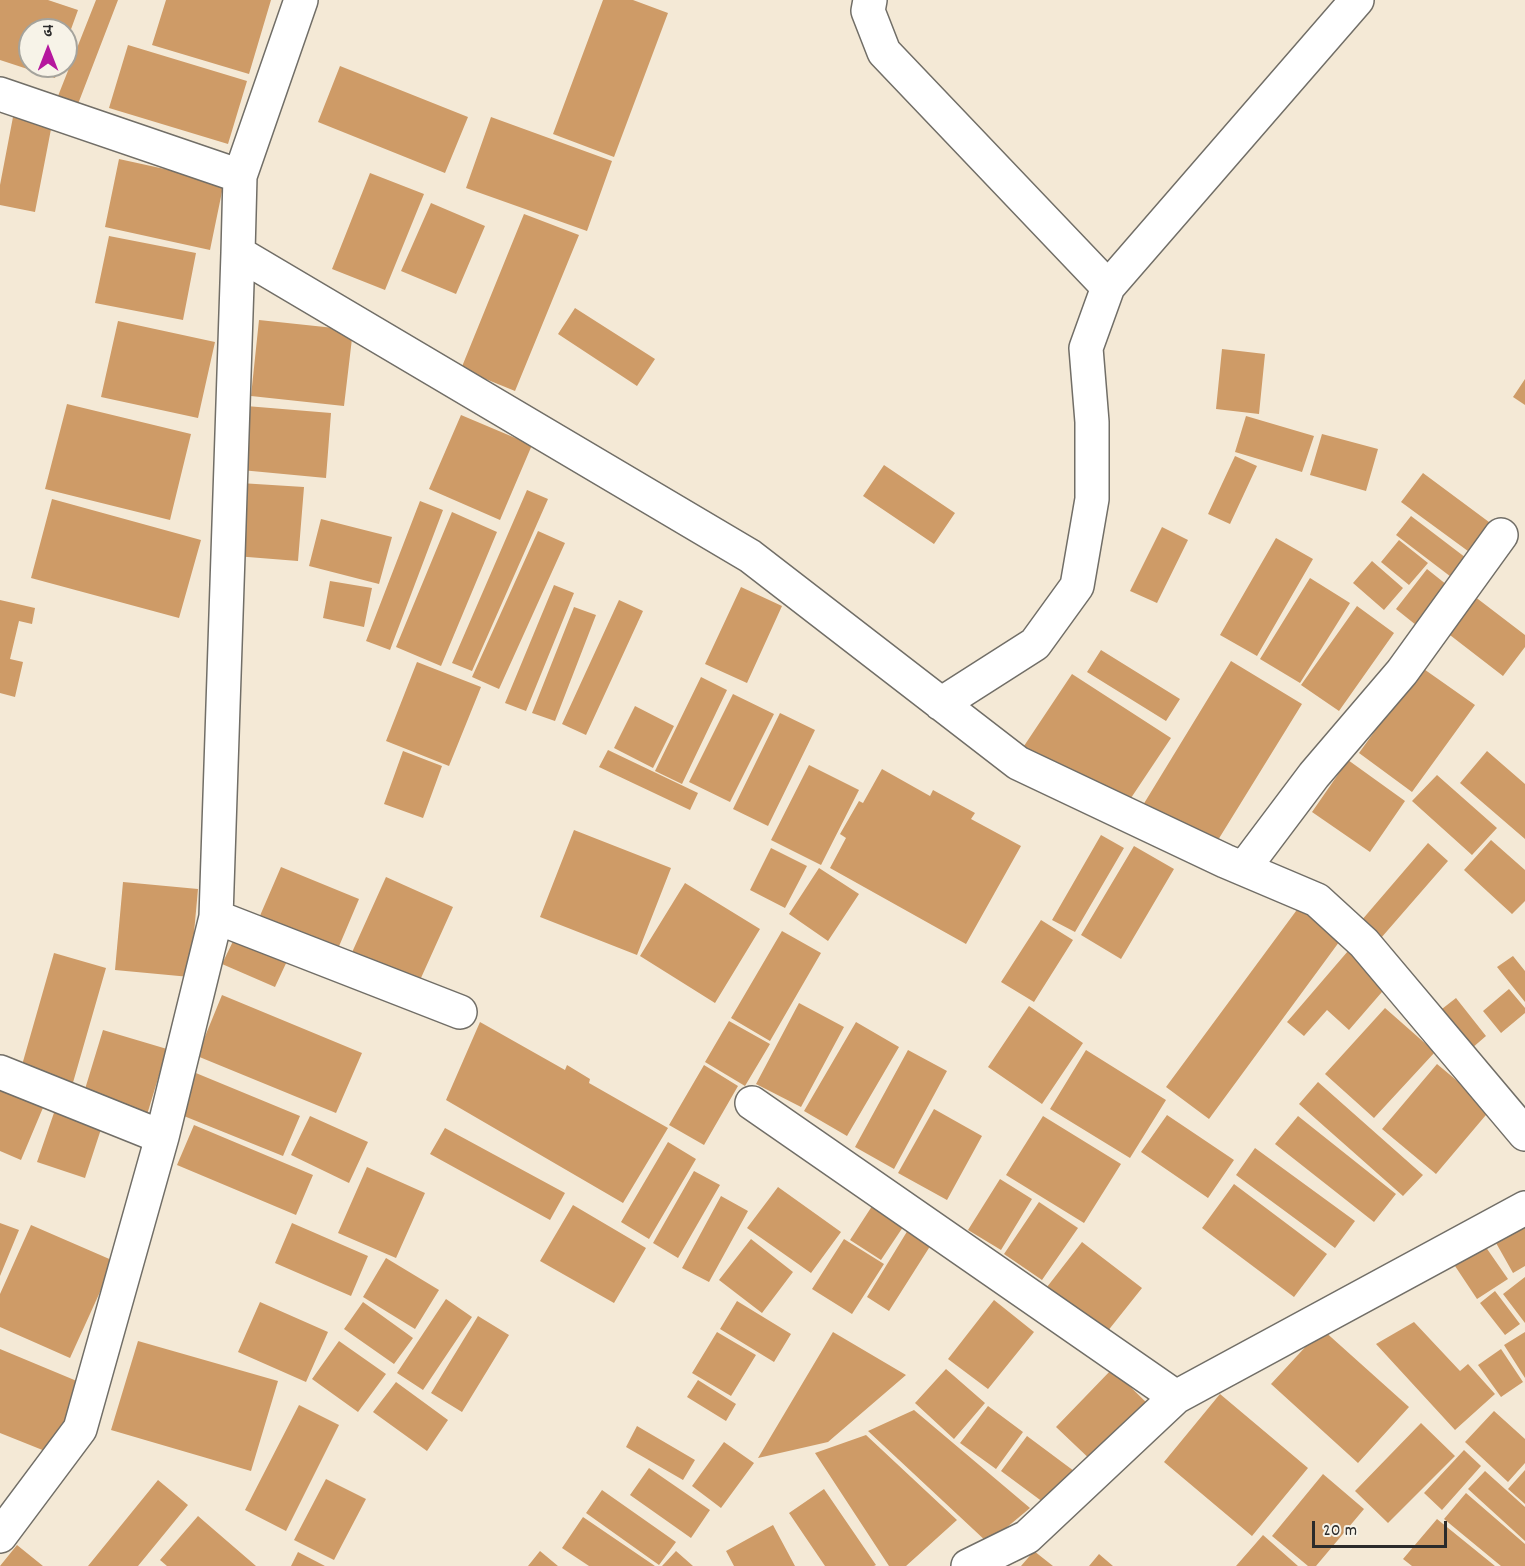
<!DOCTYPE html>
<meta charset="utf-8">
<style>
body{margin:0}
#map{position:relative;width:1525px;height:1566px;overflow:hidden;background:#f4e9d6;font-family:Dekko,"Playpen Sans Deva",sans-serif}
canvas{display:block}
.north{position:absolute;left:18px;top:18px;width:60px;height:60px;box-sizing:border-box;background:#f7f3e8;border:2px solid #a5a39c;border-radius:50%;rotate:0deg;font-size:16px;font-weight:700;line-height:24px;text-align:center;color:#2b2b2b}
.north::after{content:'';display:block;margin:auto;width:21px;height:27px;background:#b5179e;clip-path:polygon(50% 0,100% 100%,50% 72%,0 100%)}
.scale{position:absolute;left:1312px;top:1521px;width:135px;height:27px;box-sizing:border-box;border:3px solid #2b2b2b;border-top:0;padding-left:8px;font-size:18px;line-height:21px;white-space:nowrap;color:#2b2b2b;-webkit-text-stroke:4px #f7f3e8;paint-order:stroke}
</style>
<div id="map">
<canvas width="1525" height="1566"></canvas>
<div class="north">उ</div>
<div class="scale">20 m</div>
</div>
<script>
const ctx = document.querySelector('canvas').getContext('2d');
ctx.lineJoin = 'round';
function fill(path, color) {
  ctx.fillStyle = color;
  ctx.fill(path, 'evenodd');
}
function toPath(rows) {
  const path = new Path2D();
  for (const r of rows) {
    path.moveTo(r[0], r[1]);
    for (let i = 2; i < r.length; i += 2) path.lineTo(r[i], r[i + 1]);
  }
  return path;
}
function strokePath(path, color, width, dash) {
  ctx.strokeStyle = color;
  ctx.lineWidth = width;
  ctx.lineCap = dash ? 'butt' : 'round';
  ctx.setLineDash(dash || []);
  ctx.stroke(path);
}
fill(toPath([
 [0,0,48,0,78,10,66,43,66,30,30,30,30,66,59,66,55,78,0,60],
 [96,0,118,0,78,104,58,96],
 [166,0,271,0,249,74,152,45],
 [603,0,633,0,668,13,614,157,553,134],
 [128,45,247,81,228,144,109,108],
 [340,66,468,117,445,173,318,122],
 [13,117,52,124,35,212,0,205,0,185],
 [491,117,612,161,587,231,466,188],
 [119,159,224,182,210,250,105,227],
 [370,173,424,194,385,290,332,269],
 [431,203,485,226,456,294,401,271],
 [524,214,579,235,515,391,461,369],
 [109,236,196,253,183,320,95,303],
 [575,308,655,359,637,386,558,334],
 [259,320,353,330,344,406,251,396],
 [118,321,215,342,198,418,101,397],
 [1222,349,1265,354,1259,414,1216,409],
 [1525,379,1525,405,1513,397],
 [67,404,191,434,170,520,45,489],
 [246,406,331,413,326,478,241,470],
 [461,415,532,445,500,520,429,489],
 [1246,416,1314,436,1302,472,1235,452],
 [1322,434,1378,449,1366,491,1310,475],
 [1235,456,1257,466,1230,524,1208,514],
 [884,465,955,513,934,544,863,496],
 [1423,473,1493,525,1472,554,1401,502],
 [240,483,304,487,298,561,235,556],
 [527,490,548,499,472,671,452,663],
 [52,499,201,540,179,618,31,578],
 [420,501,443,510,390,650,366,641],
 [452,512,497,532,441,666,396,647],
 [1411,516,1474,564,1459,583,1396,535],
 [321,519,392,537,379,584,309,566],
 [1162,527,1188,540,1157,603,1130,591],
 [538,531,565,543,499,689,472,677],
 [1276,538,1313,559,1257,656,1220,635],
 [1399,540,1428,563,1409,585,1381,562],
 [1372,561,1403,588,1384,610,1353,583],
 [1427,569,1452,589,1421,629,1396,609],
 [1310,578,1350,603,1300,683,1260,659],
 [330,581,372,588,364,627,323,618],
 [554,585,574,593,526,711,505,703],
 [741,587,782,606,747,683,705,664],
 [1474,596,1525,635,1525,647,1503,676,1446,632],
 [0,600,35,608,32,624,19,621,10,659,23,662,15,697,0,693],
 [619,600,643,611,586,735,562,724],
 [1357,606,1394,633,1339,711,1301,685],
 [574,607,596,615,555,721,532,713],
 [1101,650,1180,699,1166,721,1087,672],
 [1231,661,1302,704,1210,853,1140,810],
 [417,662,481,687,449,766,386,741],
 [1421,667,1475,705,1412,792,1359,753],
 [1072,674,1171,738,1123,810,1024,746],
 [701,677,727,690,682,784,655,771],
 [733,694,774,714,730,802,689,782],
 [635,706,674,726,653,768,614,748],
 [780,713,815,730,768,826,733,809],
 [608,750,698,793,690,810,599,767],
 [403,751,442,766,423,818,384,804],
 [1487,751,1525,784,1525,839,1460,783],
 [1348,760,1405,801,1370,852,1312,812],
 [809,765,859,790,821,865,771,840],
 [882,769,930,796,933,790,975,813,971,819,1021,846,966,944,830,868,846,838,840,834,859,801,863,803],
 [1437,775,1497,828,1472,855,1412,801],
 [574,830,671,868,637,955,540,917],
 [1101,835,1124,848,1075,932,1052,920],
 [1491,840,1525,870,1525,901,1512,914,1464,870],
 [1428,843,1448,861,1381,938,1361,921],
 [1134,846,1174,869,1121,959,1081,935],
 [771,848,807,866,785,908,750,890],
 [281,867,359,899,337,951,259,918],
 [819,868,859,894,828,941,789,914],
 [386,877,453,907,416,989,349,959],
 [123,882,198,889,190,977,115,970],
 [685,883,760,929,715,1003,640,956],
 [1299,907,1342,938,1209,1119,1166,1087],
 [1041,920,1073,940,1034,1002,1001,982],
 [782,931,821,953,770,1041,731,1018],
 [236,935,288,959,275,987,222,964],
 [1348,951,1388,985,1349,1030,1327,1010,1304,1036,1287,1022],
 [54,953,106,968,72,1086,20,1072],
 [1513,956,1525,971,1525,1002,1497,967],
 [1509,989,1525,1008,1525,1013,1501,1033,1483,1011],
 [222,995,362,1053,336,1113,197,1056],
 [1456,998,1486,1036,1464,1055,1433,1016],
 [799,1003,844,1027,801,1107,756,1084],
 [1029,1006,1083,1043,1042,1104,988,1067],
 [1385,1008,1435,1052,1374,1118,1325,1074],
 [729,1021,770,1044,745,1086,705,1062],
 [480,1022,565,1070,567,1065,590,1079,589,1083,668,1128,623,1203,446,1100],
 [856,1022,899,1047,847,1136,804,1111],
 [103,1030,167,1049,146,1118,82,1099],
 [908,1050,947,1071,894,1169,855,1147],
 [1086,1050,1166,1100,1130,1158,1050,1109],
 [1437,1064,1491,1109,1436,1174,1382,1129],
 [704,1065,738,1086,704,1145,669,1125],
 [191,1071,300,1116,283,1156,174,1112],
 [1318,1082,1423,1175,1403,1196,1299,1104],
 [0,1084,45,1103,21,1160,0,1151],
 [56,1107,103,1123,85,1178,37,1162],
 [934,1109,982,1136,947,1200,898,1173],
 [1167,1115,1234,1160,1208,1198,1141,1152],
 [310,1116,368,1142,349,1183,291,1155],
 [1043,1116,1121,1164,1084,1223,1006,1175],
 [1298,1116,1396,1194,1374,1222,1275,1144],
 [194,1125,313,1175,296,1215,177,1165],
 [445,1128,565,1193,550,1220,430,1154],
 [668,1142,696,1159,649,1239,621,1222],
 [1255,1148,1355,1221,1335,1248,1236,1175],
 [367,1167,425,1193,396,1258,338,1233],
 [694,1171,720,1185,678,1258,653,1243],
 [1000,1179,1032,1199,1001,1250,968,1230],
 [1234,1184,1327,1254,1294,1297,1202,1228],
 [778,1187,841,1232,811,1273,747,1228],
 [721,1196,748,1211,709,1282,682,1268],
 [876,1200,907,1221,881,1260,850,1240],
 [1039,1202,1078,1228,1042,1280,1004,1254],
 [573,1205,646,1248,614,1303,540,1261],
 [1525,1215,1525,1266,1513,1273,1491,1234],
 [0,1223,19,1230,0,1276],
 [292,1223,368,1256,351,1296,275,1263],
 [31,1225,114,1261,70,1358,0,1327,0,1294],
 [911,1225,934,1240,889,1311,867,1297],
 [751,1239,793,1272,762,1313,719,1280],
 [844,1239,884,1264,852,1314,812,1289],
 [1082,1242,1142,1288,1107,1332,1047,1287],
 [1483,1243,1508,1279,1477,1299,1453,1263],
 [386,1258,439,1290,415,1329,363,1297],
 [1525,1277,1525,1323,1503,1294],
 [1495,1291,1520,1324,1505,1335,1480,1303],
 [446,1299,472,1317,423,1390,397,1373],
 [994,1300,1034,1332,988,1389,948,1359],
 [737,1301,791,1334,774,1362,720,1329],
 [260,1302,328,1332,306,1382,238,1352],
 [363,1302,413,1338,394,1364,344,1329],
 [478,1316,509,1335,462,1412,431,1393],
 [1414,1322,1460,1371,1468,1364,1495,1394,1455,1430,1376,1344],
 [1322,1329,1409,1407,1358,1463,1271,1384],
 [717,1332,756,1355,731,1396,692,1373],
 [833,1332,906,1375,828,1442,758,1458],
 [1525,1332,1525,1378,1504,1345],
 [138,1341,278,1381,251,1471,111,1430],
 [339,1341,386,1374,358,1412,312,1379],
 [0,1349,84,1384,55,1455,0,1433],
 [1501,1349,1523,1382,1501,1397,1478,1365],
 [946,1369,985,1403,954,1439,915,1403],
 [1112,1369,1150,1406,1095,1464,1056,1427],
 [698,1380,736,1404,726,1421,687,1397],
 [396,1382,448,1420,427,1451,373,1412],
 [1220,1394,1308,1468,1252,1536,1164,1462],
 [299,1405,339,1425,286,1531,245,1510],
 [988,1406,1023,1432,996,1469,960,1443],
 [914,1410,1030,1508,988,1543,868,1431],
 [1494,1411,1525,1439,1525,1463,1508,1482,1465,1442],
 [1421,1423,1455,1456,1388,1523,1355,1491],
 [637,1426,695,1460,683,1480,626,1447],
 [866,1435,957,1520,906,1566,889,1566,815,1453],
 [1027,1436,1078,1474,1051,1508,1001,1471],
 [724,1442,754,1463,721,1508,692,1486],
 [1464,1450,1481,1466,1442,1510,1424,1493],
 [649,1468,710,1510,691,1538,630,1495],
 [1525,1470,1525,1504,1508,1489],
 [1485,1471,1525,1507,1525,1541,1468,1489],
 [1323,1474,1364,1509,1316,1566,1308,1566,1272,1536],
 [326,1479,366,1499,334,1560,294,1540],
 [158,1480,188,1505,138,1566,88,1566],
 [824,1489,876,1565,874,1566,825,1566,789,1513],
 [602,1490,676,1542,659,1565,586,1513],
 [1466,1493,1525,1544,1525,1566,1501,1566,1444,1519],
 [198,1516,256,1566,167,1566,160,1560],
 [583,1517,655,1566,589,1566,562,1548],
 [1437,1519,1495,1566,1412,1566,1403,1559],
 [773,1525,795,1566,734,1566,726,1551],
 [1263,1535,1298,1566,1236,1566],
 [17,1545,43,1566,0,1566],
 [540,1551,558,1566,528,1566],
 [676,1551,693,1566,662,1566],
 [1034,1551,1053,1566,1021,1566],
 [298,1552,325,1566,291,1566],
 [1099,1554,1113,1566,1089,1566]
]), '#ce9b67');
const minor = toPath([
 [870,0,868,11,884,52,1108,287],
 [0,94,240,176],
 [238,253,750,556,1018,763,1225,861,1317,900,1364,943,1525,1134],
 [941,704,1035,644,1077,586,1092,499,1092,422,1086,348,1108,287,1357,0],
 [1244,868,1314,775,1402,672,1501,535],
 [216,917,460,1012],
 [0,1072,162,1137],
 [752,1103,1176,1397],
 [0,1536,80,1429,162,1137,216,917,238,253,240,176,301,0],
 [968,1566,1027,1537,1176,1397,1525,1208]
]);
strokePath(minor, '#716e67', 36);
strokePath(minor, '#fff', 33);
</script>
